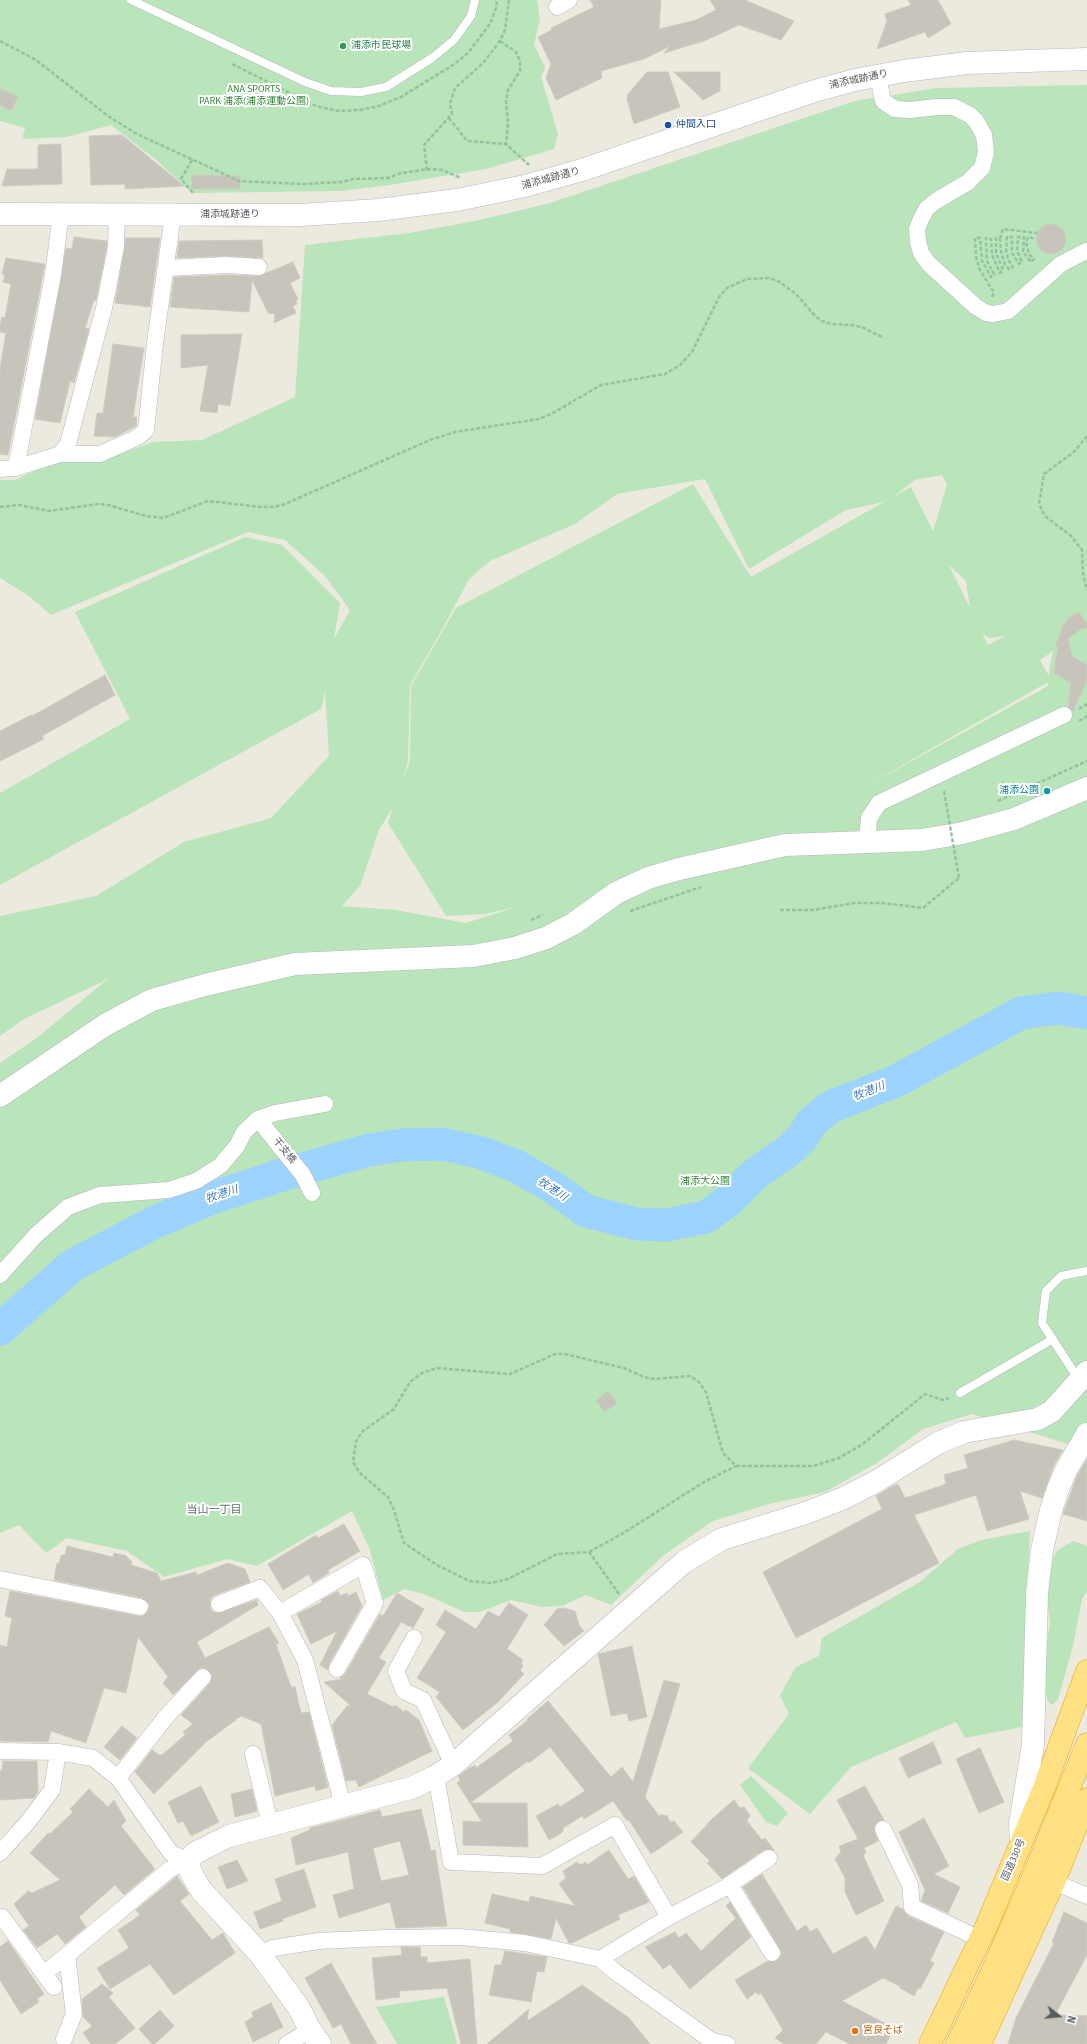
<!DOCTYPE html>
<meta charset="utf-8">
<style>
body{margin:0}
#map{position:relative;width:1087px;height:2044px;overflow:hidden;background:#ece9df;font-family:"Source Sans 3",sans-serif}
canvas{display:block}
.north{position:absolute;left:1039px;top:1996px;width:40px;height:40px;-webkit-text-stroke:3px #fff;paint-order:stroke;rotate:106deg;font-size:11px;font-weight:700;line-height:16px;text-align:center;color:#585c61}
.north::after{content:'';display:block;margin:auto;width:14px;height:18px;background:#585c61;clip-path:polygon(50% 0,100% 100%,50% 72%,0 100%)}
</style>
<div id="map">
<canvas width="1087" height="2044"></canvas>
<div class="north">N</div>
</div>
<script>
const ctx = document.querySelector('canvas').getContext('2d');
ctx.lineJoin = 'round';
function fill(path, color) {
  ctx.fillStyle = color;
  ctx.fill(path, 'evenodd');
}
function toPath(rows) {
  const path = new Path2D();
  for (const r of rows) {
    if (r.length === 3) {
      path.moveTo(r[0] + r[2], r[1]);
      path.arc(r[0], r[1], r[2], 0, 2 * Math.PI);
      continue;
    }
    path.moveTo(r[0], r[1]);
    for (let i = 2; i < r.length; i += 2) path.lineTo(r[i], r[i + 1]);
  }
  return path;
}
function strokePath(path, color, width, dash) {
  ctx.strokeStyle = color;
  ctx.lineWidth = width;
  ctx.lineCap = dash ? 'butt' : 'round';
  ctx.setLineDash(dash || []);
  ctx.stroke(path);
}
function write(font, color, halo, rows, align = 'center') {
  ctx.font = font + ' "Source Sans 3","Noto Sans JP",sans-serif';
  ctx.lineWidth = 4;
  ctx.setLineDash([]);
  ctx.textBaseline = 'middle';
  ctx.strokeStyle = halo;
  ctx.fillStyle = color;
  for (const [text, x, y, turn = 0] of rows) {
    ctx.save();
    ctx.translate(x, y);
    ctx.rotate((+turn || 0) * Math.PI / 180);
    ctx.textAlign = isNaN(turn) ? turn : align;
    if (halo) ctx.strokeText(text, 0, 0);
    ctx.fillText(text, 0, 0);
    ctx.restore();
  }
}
fill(toPath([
 [0,0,537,0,540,19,534,45,545,67,541,77,558,134,554,149,486,169,390,185,341,191,192,193,155,159,111,125,67,137,22,139,25,128,0,121],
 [1087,85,1087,1450,972,1414,923,1429,877,1463,825,1492,769,1504,713,1521,664,1555,611,1605,586,1595,562,1606,542,1607,511,1600,480,1612,464,1612,424,1594,404,1589,383,1600,370,1550,352,1511,257,1566,227,1559,164,1577,127,1551,67,1538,46,1553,19,1525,0,1533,0,1063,38,1037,108,979,24,1019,0,1036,0,916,96,896,184,842,271,818,329,756,325,691,321,709,0,885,0,793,130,719,75,612,245,537,282,545,340,603,334,639,350,610,325,576,285,540,248,532,51,615,29,596,0,578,0,480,15,480,49,464,64,461,98,462,153,442,202,440,295,397,305,245,409,233,475,221,550,203,855,101,937,88],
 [942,475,947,485,933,531,911,487,893,497,915,480],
 [705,479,749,569,846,510,884,502,751,577,693,484,456,608,411,686,410,760,403,780,408,760,410,685,439,635,469,579,490,561,575,524,617,494],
 [949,565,966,581,970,608],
 [982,633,989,638,1005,636,988,645],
 [1053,651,1050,666,1049,676,1040,660],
 [1048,682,1048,686,859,790],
 [393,807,388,823,446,916,485,914,516,907,466,923,396,910,342,906,360,886,379,830],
 [1030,1531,1022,1727,965,1738,956,1722,851,1767,810,1814,748,1768,789,1714,780,1695,796,1667,819,1656,822,1638,920,1582,958,1549,981,1540],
 [1073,1541,1087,1546,1087,1591,1082,1599,1073,1646,1058,1699,1052,1705,1047,1700,1043,1666,1050,1624,1047,1599,1053,1558,1058,1550],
 [751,1776,788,1813,777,1826,766,1822,740,1785],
 [444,1997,457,2043,455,2044,397,2044,376,2007]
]), '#bae5ba');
strokePath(toPath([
 [0,1329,73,1265,151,1224,209,1199,285,1174,369,1150,402,1145,442,1144,482,1153,516,1166,554,1188,586,1211,637,1224,666,1225,706,1217,728,1201,755,1174,788,1151,802,1138,811,1123,830,1107,896,1081,1021,1013,1058,1008,1087,1013]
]), '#9cd3ff', 33);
const building = toPath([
 [590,0,661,0,659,29,696,20,716,10,710,0,745,0,794,21,781,40,739,25,704,41,664,53,670,46,644,59,601,71,602,78,556,100,546,78,551,64,538,37,552,30,551,28,594,7,590,0],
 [908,0,938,0,951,24,928,38,925,32,877,49,887,21,885,14,911,5,908,0],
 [647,72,668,72,680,107,634,124,627,99,628,94,647,72],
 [674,72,720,72,720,91,703,100,674,72],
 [0,88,18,97,11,111,0,105,0,88],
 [122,135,184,186,125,189,125,184,91,185,89,136,122,135],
 [61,144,62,184,2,186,7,169,38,169,38,145,61,144],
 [192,175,240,176,240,189,191,189,192,175],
 [1051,239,15],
 [74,237,107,241,107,246,96,300,94,300,85,328,89,329,74,383,70,381,60,423,35,419,66,248,72,249,74,237],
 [126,238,160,238,150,307,115,303,126,238],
 [262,240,263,258,226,256,177,258,179,241,262,240],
 [6,258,45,264,8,455,0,454,0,369,6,333,0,332,0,325,2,317,5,318,11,284,3,282,5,275,2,274,6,258],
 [293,262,300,278,290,283,298,299,296,301,297,304,293,306,296,313,274,323,275,314,268,313,252,280,249,312,170,307,174,277,226,275,259,276,293,262],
 [242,334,230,406,218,404,217,413,200,411,208,365,181,368,181,335,242,334],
 [113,344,144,348,133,417,137,417,136,426,115,437,94,436,97,413,103,413,113,344],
 [1079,612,1087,624,1087,628,1081,629,1068,639,1072,656,1087,665,1087,681,1073,711,1068,707,1071,683,1054,673,1058,646,1055,648,1064,622,1065,625,1068,618,1079,612],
 [105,675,115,695,42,736,44,739,0,761,0,731,31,715,32,716,105,675],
 [608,1391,617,1403,605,1412,596,1401,608,1391],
 [1014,1440,1063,1450,1054,1465,1042,1498,1020,1491,1029,1519,987,1531,976,1495,914,1515,939,1563,796,1638,763,1572,882,1509,876,1496,893,1486,898,1484,905,1498,946,1484,944,1475,968,1468,964,1455,1014,1440],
 [1087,1459,1087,1521,1063,1514,1077,1476,1087,1459],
 [344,1524,360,1551,328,1570,329,1573,313,1583,309,1574,283,1590,268,1564,316,1535,318,1538,344,1524],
 [67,1546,113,1557,114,1553,126,1556,132,1562,131,1565,157,1573,161,1581,196,1572,197,1575,228,1563,245,1569,250,1582,215,1595,211,1598,210,1607,213,1612,218,1613,257,1600,258,1605,197,1642,205,1658,269,1627,279,1643,276,1644,291,1687,295,1687,301,1713,309,1712,328,1787,316,1791,315,1786,275,1796,261,1724,241,1716,206,1742,154,1794,135,1772,152,1750,159,1755,162,1755,185,1735,183,1732,193,1724,181,1715,210,1683,212,1675,205,1668,200,1668,173,1695,163,1683,168,1677,138,1637,126,1693,104,1688,86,1743,51,1731,48,1742,0,1741,0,1645,7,1647,12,1618,5,1616,10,1591,138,1616,143,1616,149,1609,149,1604,142,1598,54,1580,57,1563,59,1564,61,1555,65,1555,67,1546],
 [338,1591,340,1596,347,1593,348,1596,356,1592,362,1606,329,1664,328,1670,320,1665,337,1631,311,1644,297,1614,322,1602,321,1600,338,1591],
 [397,1593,424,1609,413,1628,401,1622,379,1658,386,1662,367,1694,393,1707,395,1705,404,1712,406,1710,419,1720,432,1751,359,1787,356,1780,346,1781,332,1725,347,1706,351,1706,324,1682,342,1679,340,1678,345,1674,380,1614,383,1616,397,1593],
 [509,1603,528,1615,507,1649,523,1660,521,1663,523,1666,520,1670,524,1674,498,1702,463,1730,436,1697,440,1692,417,1678,446,1632,436,1625,445,1610,476,1629,488,1611,499,1617,509,1603],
 [563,1608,575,1611,579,1625,584,1631,564,1646,544,1625,557,1609,563,1608],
 [632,1646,647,1717,629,1721,627,1713,611,1716,598,1654,632,1646],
 [664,1680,680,1684,645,1797,659,1816,662,1814,664,1816,667,1815,670,1822,674,1821,683,1832,651,1854,629,1820,627,1821,613,1801,584,1819,582,1816,563,1828,563,1831,560,1834,549,1840,536,1816,558,1804,560,1807,585,1791,550,1747,529,1763,528,1761,470,1803,457,1783,460,1780,458,1776,465,1771,475,1765,476,1768,513,1741,509,1735,528,1720,527,1719,548,1701,611,1777,622,1767,633,1782,664,1680],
 [122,1726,137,1738,120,1760,104,1747,122,1726],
 [933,1742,942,1763,908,1778,899,1758,933,1742],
 [980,1748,1004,1802,979,1813,956,1759,980,1748],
 [3,1761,37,1761,38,1792,34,1798,0,1800,0,1771,2,1770,3,1761],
 [201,1786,219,1822,191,1836,183,1821,178,1823,168,1802,201,1786],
 [865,1786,884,1820,879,1821,874,1828,878,1841,864,1848,866,1853,863,1855,884,1901,856,1915,845,1892,845,1878,835,1859,841,1852,839,1846,858,1839,837,1800,865,1786],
 [89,1789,108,1807,114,1800,126,1821,121,1826,155,1869,124,1895,115,1885,79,1917,86,1927,65,1944,57,1934,37,1948,23,1930,29,1926,14,1904,28,1891,32,1893,60,1880,30,1853,48,1833,50,1834,73,1812,70,1809,89,1789],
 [252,1789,257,1811,235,1817,231,1794,252,1789],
 [734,1800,740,1808,744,1807,750,1815,747,1821,762,1840,765,1838,774,1850,764,1850,722,1879,707,1863,710,1861,691,1842,712,1819,734,1800],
 [470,1803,527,1803,528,1847,463,1845,463,1821,482,1822,470,1803],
 [421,1809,431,1851,435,1850,447,1926,396,1928,390,1902,339,1918,333,1895,354,1889,348,1852,296,1865,291,1838,310,1830,310,1828,380,1810,382,1817,421,1809],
 [400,1841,409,1875,381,1881,373,1848,400,1841],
 [924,1818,949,1866,934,1874,960,1887,948,1913,921,1901,925,1890,899,1832,924,1818],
 [609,1850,628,1879,634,1876,649,1902,618,1915,620,1919,572,1943,569,1943,556,1918,551,1939,510,1932,510,1929,485,1923,492,1894,529,1902,530,1896,575,1906,559,1884,566,1878,563,1871,577,1862,580,1865,586,1862,587,1865,609,1850],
 [237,1860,248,1881,227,1889,218,1867,237,1860],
 [304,1869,316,1907,282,1919,283,1921,260,1929,254,1912,282,1901,275,1879,304,1869],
 [762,1874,797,1931,806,1925,810,1932,817,1928,833,1954,866,1936,875,1950,896,1906,903,1909,908,1916,944,1932,930,1961,934,1963,920,1989,918,1988,914,1996,900,1988,900,1986,883,1978,842,2001,894,2028,886,2044,850,2044,826,2032,816,2044,784,2044,775,2038,783,2030,761,1993,758,1995,756,1992,747,1999,735,1980,768,1961,777,1961,782,1953,743,1887,762,1874],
 [177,1876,189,1894,180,1901,212,1940,223,1933,235,1953,174,1995,150,1964,110,1989,97,1968,129,1948,118,1930,140,1915,136,1910,177,1876],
 [730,1902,751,1937,690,1989,670,1964,663,1969,645,1947,675,1932,679,1938,686,1933,701,1951,736,1918,726,1906,730,1902],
 [1064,1912,1087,1923,1087,1955,1055,2015,1087,2016,1087,2044,1008,2044,1016,2018,1054,1943,1052,1942,1064,1912],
 [8,1941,44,1994,37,1999,39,2002,21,2014,0,1980,0,1947,8,1941],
 [401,1947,420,1947,421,1957,427,1957,427,1963,470,1959,477,2044,461,2044,447,1988,399,1991,400,1997,376,2000,372,1958,402,1955,401,1947],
 [505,1951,547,1957,544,1972,537,1971,531,2002,489,1995,495,1965,501,1965,505,1951],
 [331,1963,377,2044,351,2044,341,2024,333,2028,305,1978,331,1963],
 [102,1984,113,1993,109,1997,135,2028,115,2044,91,2044,83,2033,92,2026,83,2017,82,1999,102,1984],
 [582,1985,629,2018,650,2044,487,2044,529,2009,527,2021,582,1985],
 [271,2003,283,2027,253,2042,245,2022,253,2017,252,2012,271,2003],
 [160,2010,174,2026,155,2044,152,2044,139,2029,160,2010]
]);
fill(building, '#c7c4bc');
strokePath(building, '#d1cbbe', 1);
const lane = toPath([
 [131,0,305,82,331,91,361,92,386,87,432,58,454,40,471,16,475,0],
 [1079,1380,1042,1323,1046,1291,1061,1276,1087,1271],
 [960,1393,1053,1339]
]);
const street = toPath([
 [557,7,569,0],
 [878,76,883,101,895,109,910,110,937,107,954,107,970,115,976,121,984,135,986,152,982,168,968,182,936,201,927,208,921,219,917,229,918,241,921,253,928,263,975,306,986,313,993,314,1008,311,1061,264,1086,251],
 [166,268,226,265,259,267],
 [60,454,100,454,138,437,146,430,155,343,173,215],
 [16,468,53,275,61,214],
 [0,469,16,468,60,454,68,444,104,308,116,247,117,215],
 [867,842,869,818,879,803,1064,715],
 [258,1119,303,1175,312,1193],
 [0,1275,36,1235,68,1207,100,1195,169,1190,196,1181,220,1166,237,1146,244,1132,258,1119,275,1113,325,1104],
 [0,1579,140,1607],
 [219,1604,260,1588,280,1613],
 [414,1638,396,1671,404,1691,423,1700,453,1765],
 [337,1669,375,1603,363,1565,280,1613,305,1660,343,1806],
 [0,1751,58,1752,93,1758,118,1778,171,1853,188,1861],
 [253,1754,270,1824],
 [436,1776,451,1862,542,1866,615,1825,669,1917,600,1959],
 [118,1778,165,1718,203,1677],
 [883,1829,910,1885,912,1907,980,1939],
 [0,1853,27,1823,52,1790,58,1752],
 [1054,1882,1087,1896],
 [730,1885,772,1953],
 [2,1917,44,1974,67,1955],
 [669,1917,726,1887,769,1858],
 [260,1954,273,1948,319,1941,384,1938,460,1937,525,1943,600,1959,617,1973,712,2041,727,2044],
 [44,1974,54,1987],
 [64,2039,74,2014,67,1955,170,1869,188,1861],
 [287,2044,310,2030]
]);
const secondary = toPath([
 [0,214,301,215,378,210,457,200,525,186,582,170,811,92,855,80,904,71,967,63,1087,59],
 [0,1096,105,1025,152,1000,205,985,295,964,473,956,515,948,546,938,573,924,616,893,648,878,679,869,785,845,922,840,963,833,1014,819,1087,788],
 [1021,1841,1020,1824,1033,1744,1037,1593,1042,1550,1051,1510,1058,1489,1066,1470,1087,1434],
 [320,2044,310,2030,299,2008,260,1954,201,1890,191,1873,188,1861,195,1853,229,1836,411,1788,436,1776,453,1765,684,1562,722,1539,806,1513,844,1498,877,1481,938,1443,964,1432,1038,1419,1052,1411,1087,1372]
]);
const highway = toPath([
 [930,2044,986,1927,1044,1788,1087,1671],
 [957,2044,991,1974,1034,1875,1087,1744],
 [980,2044,1054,1882,1087,1799]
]);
strokePath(lane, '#b5b8bd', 9);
strokePath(street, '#b5b8bd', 17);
strokePath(secondary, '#b5b9bf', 23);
strokePath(highway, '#eba400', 23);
strokePath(toPath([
 [0,41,36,60,108,116,137,134,239,181,300,184,343,182,353,179,388,178,401,173,430,169,442,170,461,178],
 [500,41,516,52,520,61,520,71,508,90,506,101,508,123,506,144],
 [232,64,316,106,338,111,360,110,379,106,401,97,453,65,468,53,490,24,496,8,497,0],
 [449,118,467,141,506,144,529,165],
 [192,160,181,179,194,194],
 [427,170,424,145,452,114,450,104,455,88,483,63,500,41,505,30,509,0],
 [1000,239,1003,229,1037,233],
 [992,297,994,293,980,270,976,257,975,238,980,238,982,261,991,277,994,274,987,261,986,238,991,239,992,255,1000,273,1003,270,996,253,996,238,1000,239,1001,251,1005,265,1009,269,1013,267,1008,259,1006,250,1007,237,1012,237,1012,253,1019,264,1022,262,1017,251,1018,237,1024,237,1023,252,1031,262,1034,259,1029,254,1026,242,1028,237,1035,239],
 [1087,436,1074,452,1044,474,1039,504,1045,516,1071,536,1082,550,1083,574,1087,590],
 [0,507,19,505,49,511,98,504,108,505,146,516,163,518,208,501,261,507,274,507,285,504,430,440,455,432,539,419,553,413,601,385,665,374,680,365,692,352,719,297,727,288,747,279,769,278,778,281,796,294,815,316,822,321,832,324,851,325,862,327,884,338],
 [1079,709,1087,704],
 [1079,721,1087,716],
 [998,801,1087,761],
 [780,910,813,910,854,903,882,903,923,908,959,878],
 [630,911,701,887],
 [531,920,543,915],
 [589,1552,622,1534,704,1482,736,1466],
 [619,1594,589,1552,557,1554,508,1579,491,1583,469,1581,437,1565,404,1543,394,1510,388,1497,360,1473,353,1462,356,1441,363,1431,394,1409,410,1382,422,1373,437,1368,510,1374,555,1354,565,1354,624,1368,644,1377,654,1379,690,1376,698,1381,706,1392,723,1453,736,1466,813,1466,839,1458,863,1444,925,1394,943,1400,949,1398]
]), '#92c4a1', 2.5, [4, 2]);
strokePath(lane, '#fff', 8);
strokePath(street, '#fff', 16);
strokePath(secondary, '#fff', 22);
strokePath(highway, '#ffe183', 22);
strokePath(toPath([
 [944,791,959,878]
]), '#92c4a1', 2.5, [4, 2]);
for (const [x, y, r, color] of [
 [343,46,4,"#2e9e5b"],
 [668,125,4,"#1a4fb4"],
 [1047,791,4,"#0f9aa8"],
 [855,2031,4,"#e8710a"]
]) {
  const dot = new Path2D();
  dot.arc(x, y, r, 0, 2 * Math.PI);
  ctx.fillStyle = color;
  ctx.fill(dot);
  strokePath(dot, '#fff', 1.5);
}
write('10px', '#27864d', '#fff', [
 ["浦添市民球場",351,46]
], 'left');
write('10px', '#585c61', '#fff', [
 ["浦添城跡通り",859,80,-12],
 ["浦添城跡通り",551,179,-15],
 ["浦添城跡通り",230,215],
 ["干支橋",284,1151,51],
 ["国道330号",1014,1860,-67]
]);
write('10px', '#328736', '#fff', [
 ["ANA SPORTS",254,90],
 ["PARK 浦添(浦添運動公園)",254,102],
 ["浦添大公園",705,1182]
]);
write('10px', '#164399', '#fff', [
 ["仲間入口",676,125]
], 'left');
write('10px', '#0d838f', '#fff', [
 ["浦添公園",1039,791]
], 'right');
write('10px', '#c56008', '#fff', [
 ["宮良そば",863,2031]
], 'left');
write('italic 11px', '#3a79bd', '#fff', [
 ["牧港川",869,1092,-21],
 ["牧港川",552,1190,33],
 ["牧港川",222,1195,-18]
]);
write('11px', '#696e73', '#fff', [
 ["当山一丁目",214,1511]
]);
</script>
